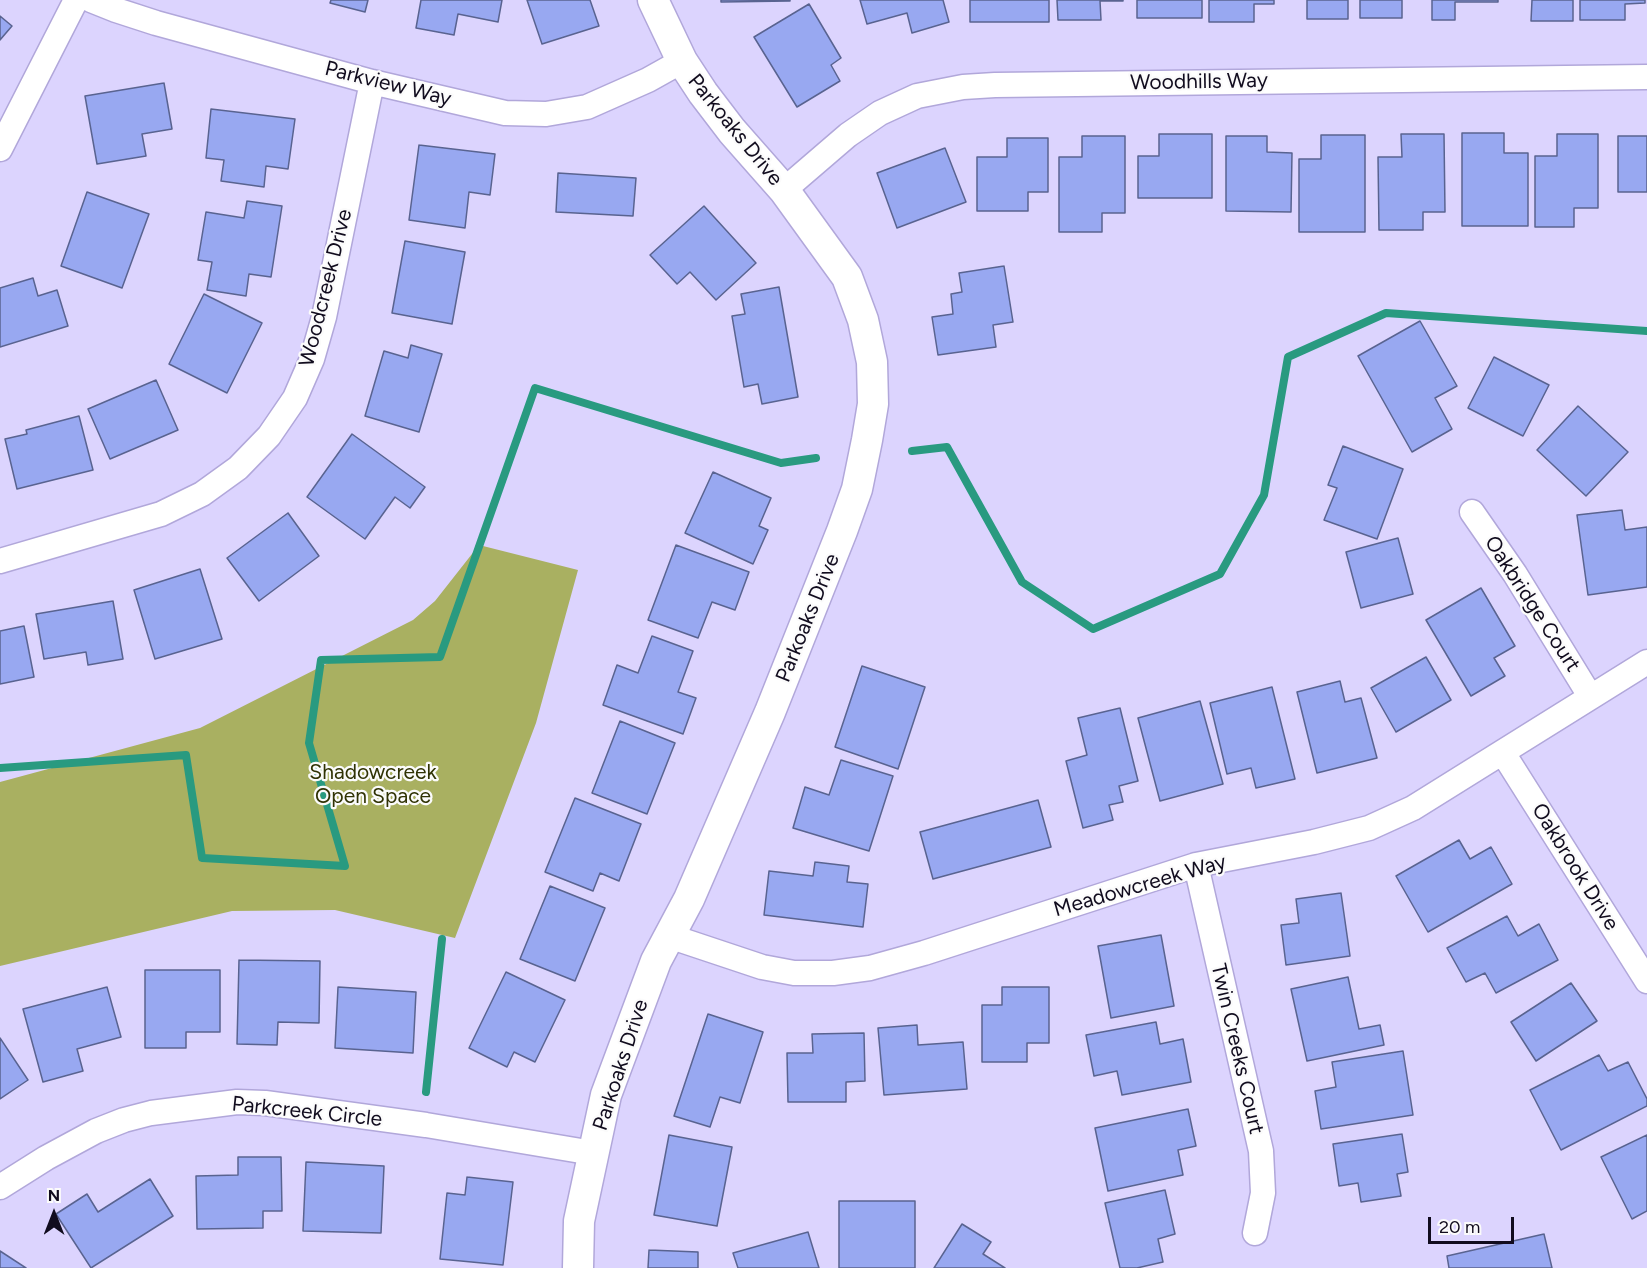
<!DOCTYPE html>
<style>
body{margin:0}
#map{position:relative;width:1647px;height:1268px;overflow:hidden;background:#dcd4fe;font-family:Figtree,sans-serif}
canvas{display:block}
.north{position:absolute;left:24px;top:1184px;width:60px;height:60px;-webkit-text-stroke:4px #fbfbfb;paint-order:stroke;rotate:0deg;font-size:16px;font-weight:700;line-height:24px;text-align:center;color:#110c1e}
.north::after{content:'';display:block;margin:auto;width:21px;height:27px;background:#110c1e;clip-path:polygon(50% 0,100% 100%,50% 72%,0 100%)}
.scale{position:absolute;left:1428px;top:1217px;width:86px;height:27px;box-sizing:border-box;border:3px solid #110c1e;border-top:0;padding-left:8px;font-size:18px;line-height:21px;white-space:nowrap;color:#110c1e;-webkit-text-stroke:4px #fbfbfb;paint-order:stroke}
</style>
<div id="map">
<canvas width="1647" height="1268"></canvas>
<div class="north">N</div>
<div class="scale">20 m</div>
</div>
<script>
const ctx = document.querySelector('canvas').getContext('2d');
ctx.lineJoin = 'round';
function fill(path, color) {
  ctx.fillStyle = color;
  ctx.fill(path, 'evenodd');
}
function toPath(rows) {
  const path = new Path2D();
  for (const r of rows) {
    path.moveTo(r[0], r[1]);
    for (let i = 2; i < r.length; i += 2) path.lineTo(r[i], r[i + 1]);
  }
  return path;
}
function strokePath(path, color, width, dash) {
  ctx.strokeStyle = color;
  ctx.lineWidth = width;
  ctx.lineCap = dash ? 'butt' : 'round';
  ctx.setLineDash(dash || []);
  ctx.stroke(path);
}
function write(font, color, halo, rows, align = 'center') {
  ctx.font = font + ' Figtree,sans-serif';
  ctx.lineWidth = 4.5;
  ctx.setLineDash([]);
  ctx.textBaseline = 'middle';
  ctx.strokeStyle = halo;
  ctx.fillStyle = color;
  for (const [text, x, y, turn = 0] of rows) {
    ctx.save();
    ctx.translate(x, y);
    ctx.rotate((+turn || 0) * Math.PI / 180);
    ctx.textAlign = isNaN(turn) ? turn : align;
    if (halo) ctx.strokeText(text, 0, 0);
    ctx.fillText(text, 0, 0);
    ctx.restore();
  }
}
fill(toPath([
 [479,545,578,570,536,723,455,938,335,910,232,911,0,966,0,782,200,728,413,620,435,601]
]), '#a9b061');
strokePath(toPath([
 [912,451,947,447,1022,582,1093,629,1220,574,1264,495,1288,357,1386,313,1647,331],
 [0,768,186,755,202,858,345,866,309,743,321,660,440,657,535,388,781,463,816,458],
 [426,1092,442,939]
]), '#299a80', 8);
const building = toPath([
 [331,0,368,0,365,12,330,3,331,0],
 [421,0,502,0,498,22,458,14,454,35,416,28,421,0],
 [527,0,590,0,599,26,542,44,527,0],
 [721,0,790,0,790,1,721,2,721,0],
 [860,0,943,0,949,22,912,33,907,13,867,24,860,0],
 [970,0,1049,0,1049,22,970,22,970,0],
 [1057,0,1123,0,1123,1,1100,1,1101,20,1058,20,1057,0],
 [1137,0,1202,0,1202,18,1137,18,1137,0],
 [1209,0,1274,0,1274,4,1254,4,1254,22,1209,22,1209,0],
 [1307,0,1348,0,1348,19,1307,19,1307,0],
 [1360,0,1402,0,1402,18,1360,18,1360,0],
 [1432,0,1498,0,1498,2,1455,2,1455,20,1432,20,1432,0],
 [1532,0,1573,0,1573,21,1531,21,1532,0],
 [1580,0,1645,0,1645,3,1625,4,1625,20,1580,20,1580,0],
 [809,4,841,58,831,65,840,81,797,107,754,37,809,4],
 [0,16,12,26,0,40,0,16],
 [164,83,172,129,142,134,146,156,97,164,85,96,164,83],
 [211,109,295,119,288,169,266,166,264,187,221,181,224,160,206,158,211,109],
 [1462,133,1504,133,1504,153,1528,153,1528,226,1462,226,1462,133],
 [1159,134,1212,134,1212,198,1138,198,1138,156,1159,156,1159,134],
 [1401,134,1444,134,1445,212,1423,212,1423,230,1379,230,1378,157,1402,157,1401,134],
 [1557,134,1598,134,1598,208,1574,208,1574,227,1535,227,1535,156,1557,156,1557,134],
 [1321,135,1365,135,1365,232,1299,232,1299,159,1321,159,1321,135],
 [1082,136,1125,136,1125,213,1102,213,1102,232,1059,232,1059,157,1082,157,1082,136],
 [1226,136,1267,136,1267,152,1292,153,1291,212,1226,211,1226,136],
 [1618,136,1647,136,1647,192,1618,192,1618,136],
 [1007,138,1048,138,1048,192,1028,192,1028,211,977,211,977,157,1007,157,1007,138],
 [419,145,495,154,490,195,469,192,465,228,409,220,419,145],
 [945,148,966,202,897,228,877,173,945,148],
 [558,173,636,178,633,216,556,212,558,173],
 [87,192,149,214,122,288,61,266,87,192],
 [247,201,282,206,271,277,249,274,246,296,207,290,212,262,198,260,206,212,244,218,247,201],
 [704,206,756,263,716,300,690,272,677,284,650,255,704,206],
 [405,241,465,252,452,324,392,313,405,241],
 [1004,266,1013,322,993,325,996,347,938,355,932,317,953,314,951,294,962,292,959,273,1004,266],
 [33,278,38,296,57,290,68,326,0,347,0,288,33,278],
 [779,287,798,397,762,404,758,384,744,387,732,316,745,314,741,294,779,287],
 [204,294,262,323,227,393,169,364,204,294],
 [1420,321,1457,386,1435,398,1452,429,1412,452,1358,356,1420,321],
 [411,345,442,354,419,432,365,416,384,351,408,358,411,345],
 [1494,357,1549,385,1523,436,1468,408,1494,357],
 [156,380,178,430,110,459,88,409,156,380],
 [1578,406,1628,452,1586,496,1537,450,1578,406],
 [79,416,93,470,17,489,5,439,27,434,26,430,79,416],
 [352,434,425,487,410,508,395,497,365,539,307,497,352,434],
 [1343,446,1403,469,1377,539,1324,520,1337,488,1328,485,1343,446],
 [713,472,771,498,759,526,768,530,753,564,685,533,713,472],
 [1622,510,1625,530,1647,527,1647,587,1588,595,1577,515,1622,510],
 [288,513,319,556,259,601,227,558,288,513],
 [1398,538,1413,594,1361,608,1346,552,1398,538],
 [676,545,749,572,735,610,712,602,698,638,648,620,676,545],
 [200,569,222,639,155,659,134,590,200,569],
 [1481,588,1515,646,1494,658,1505,676,1471,696,1426,620,1481,588],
 [113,601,123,659,88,665,86,652,44,659,36,614,113,601],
 [24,626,34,677,0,684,0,631,24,626],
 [652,636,693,651,678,692,696,698,683,734,603,705,617,665,638,673,652,636],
 [1426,657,1451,700,1396,732,1371,688,1426,657],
 [862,666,925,687,898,769,835,747,862,666],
 [1340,681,1345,702,1361,698,1377,758,1317,773,1297,692,1340,681],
 [1272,687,1295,779,1256,788,1251,768,1227,774,1210,703,1272,687],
 [1200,701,1223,784,1160,801,1138,718,1200,701],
 [1120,708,1138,781,1119,786,1123,802,1109,805,1113,820,1083,828,1066,761,1087,755,1078,718,1120,708],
 [620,721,675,743,647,814,592,793,620,721],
 [841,760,893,776,869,851,793,828,805,787,829,795,841,760],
 [575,798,641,824,619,881,600,873,593,891,545,872,575,798],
 [1038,800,1051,847,933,879,920,832,1038,800],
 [1459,840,1470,859,1491,847,1512,884,1428,932,1396,876,1459,840],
 [815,862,849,866,847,882,868,884,863,927,764,915,769,871,813,876,815,862],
 [550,886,605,908,575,981,520,959,550,886],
 [1341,893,1350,956,1286,965,1281,925,1299,923,1296,899,1341,893],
 [1507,916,1518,936,1539,924,1558,960,1496,993,1485,973,1466,982,1447,948,1507,916],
 [1161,935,1174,1006,1111,1018,1098,946,1161,935],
 [239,960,320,961,319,1023,278,1022,277,1045,237,1044,239,960],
 [145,970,220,970,220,1032,186,1032,186,1048,145,1048,145,970],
 [506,972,565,1000,535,1062,514,1052,507,1067,469,1048,506,972],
 [1348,977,1359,1029,1380,1025,1384,1045,1307,1061,1291,989,1348,977],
 [1571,983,1597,1021,1536,1061,1511,1022,1571,983],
 [107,987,121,1037,77,1049,83,1071,43,1082,23,1009,107,987],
 [338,987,416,992,413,1053,335,1048,338,987],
 [1002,987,1049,987,1049,1043,1027,1043,1027,1062,982,1062,982,1005,1002,1005,1002,987],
 [708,1014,763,1032,740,1103,720,1097,710,1127,674,1116,708,1014],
 [1156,1022,1160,1044,1183,1039,1191,1082,1122,1095,1117,1071,1094,1076,1086,1035,1156,1022],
 [917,1025,918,1045,963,1042,967,1089,884,1095,878,1028,917,1025],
 [864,1033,865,1081,846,1082,846,1102,788,1102,787,1053,813,1053,812,1034,864,1033],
 [0,1038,28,1080,0,1099,0,1038],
 [1403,1051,1413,1115,1321,1129,1315,1091,1336,1087,1332,1062,1403,1051],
 [1599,1055,1608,1071,1628,1062,1647,1099,1647,1106,1561,1150,1530,1090,1599,1055],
 [1188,1109,1196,1146,1178,1150,1183,1175,1108,1191,1095,1128,1188,1109],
 [1402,1134,1408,1172,1397,1174,1401,1196,1361,1202,1358,1183,1339,1186,1333,1144,1402,1134],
 [669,1135,732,1147,717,1226,654,1215,669,1135],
 [1647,1135,1647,1211,1632,1219,1601,1157,1647,1135],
 [238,1157,281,1157,282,1211,263,1211,263,1228,197,1229,196,1176,238,1175,238,1157],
 [306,1162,384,1166,381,1233,303,1231,306,1162],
 [467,1177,513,1182,503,1265,440,1259,447,1193,465,1195,467,1177],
 [150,1179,173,1216,91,1268,56,1214,87,1194,98,1212,150,1179],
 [1165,1190,1175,1234,1158,1239,1163,1262,1137,1268,1120,1268,1105,1203,1165,1190],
 [839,1201,915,1201,915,1268,839,1268,839,1201],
 [962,1224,991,1242,983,1254,1005,1268,934,1268,962,1224],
 [808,1232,819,1268,738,1268,733,1253,808,1232],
 [1544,1234,1552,1268,1449,1268,1447,1256,1544,1234],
 [649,1250,698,1252,698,1268,648,1268,649,1250],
 [0,1251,26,1268,0,1268,0,1251]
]);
fill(building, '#98a8f1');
strokePath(building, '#596390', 1.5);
const minor = toPath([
 [91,0,116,10,156,23,372,82,505,113,546,114,587,107,648,80,682,61],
 [0,149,76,0],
 [784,190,848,135,880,113,917,96,963,87,995,85,1647,77],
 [1472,512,1515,574,1590,696],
 [0,561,161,514,202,494,238,468,269,436,295,398,312,359,324,317,372,82],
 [1503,753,1647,981],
 [1196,865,1261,1151,1263,1193,1255,1233],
 [669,936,762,967,794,973,833,973,870,968,924,953,1196,865,1314,842,1369,828,1413,808,1647,662],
 [0,1187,46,1158,96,1131,124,1120,151,1113,237,1102,265,1103,426,1125,593,1153]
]);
const tertiary = toPath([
 [578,1268,579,1221,606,1095,656,961,689,899,770,712,842,531,857,489,867,440,873,404,872,362,863,320,847,277,784,190,732,131,703,93,682,61,653,0]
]);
strokePath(minor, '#b1a7da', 27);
strokePath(tertiary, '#b1a7da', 33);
strokePath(minor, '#fff', 24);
strokePath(tertiary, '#fff', 30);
write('21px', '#110c1e', '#fbfbfb', [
 ["Woodhills Way",1199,82,-1],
 ["Parkview Way",388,84,14],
 ["Parkoaks Drive",735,130,51],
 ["Woodcreek Drive",326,288,-76],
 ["Oakbridge Court",1532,604,57],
 ["Parkoaks Drive",808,618,-68],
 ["Oakbrook Drive",1575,867,58],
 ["Meadowcreek Way",1140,886,-16],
 ["Twin Creeks Court",1237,1049,77],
 ["Parkoaks Drive",621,1065,-72],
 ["Parkcreek Circle",307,1112,6]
]);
write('21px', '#303304', '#fbfbfb', [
 ["Shadowcreek",373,773],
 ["Open Space",373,797]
]);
</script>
